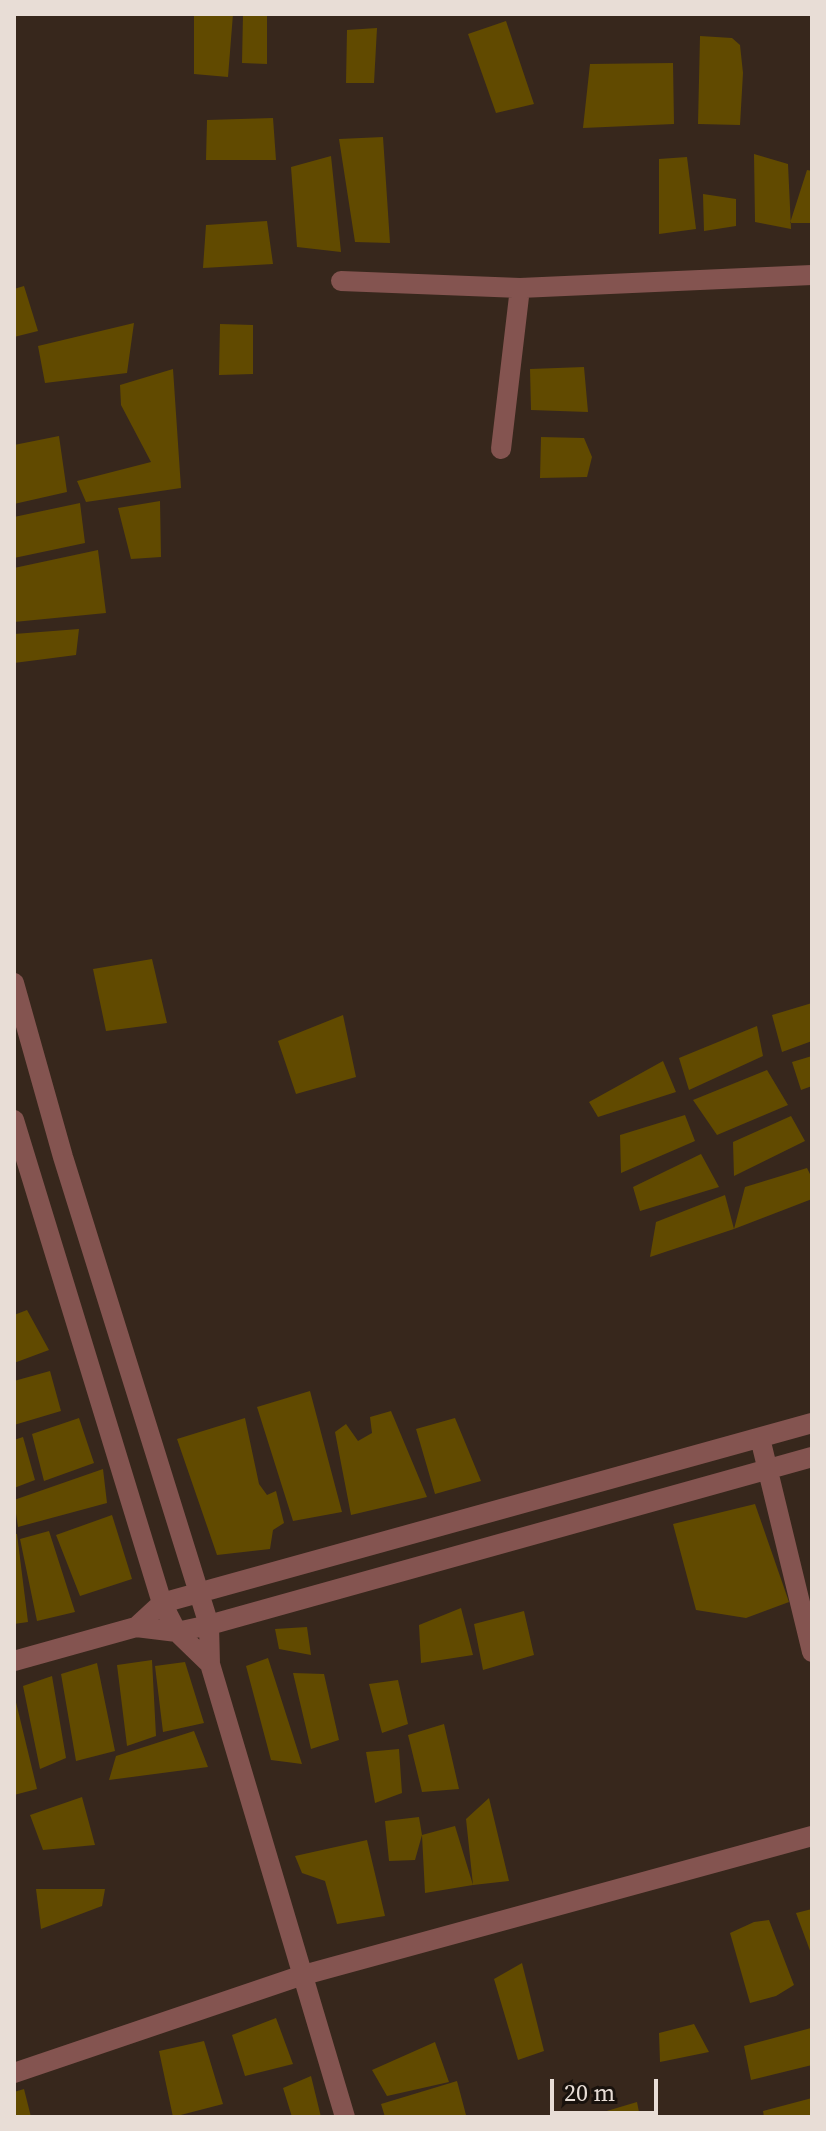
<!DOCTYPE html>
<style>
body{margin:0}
#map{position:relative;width:826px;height:2131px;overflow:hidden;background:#37271c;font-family:"Source Serif 4",serif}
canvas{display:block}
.frame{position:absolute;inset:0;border:16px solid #e8ddd6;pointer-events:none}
.scale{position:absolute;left:550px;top:2079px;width:108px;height:36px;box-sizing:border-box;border:4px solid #e8ddd6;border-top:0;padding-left:10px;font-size:24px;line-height:28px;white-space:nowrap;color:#e8ddd6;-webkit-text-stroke:6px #19120d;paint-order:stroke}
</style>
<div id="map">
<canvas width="826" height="2131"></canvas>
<div class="frame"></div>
<div class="scale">20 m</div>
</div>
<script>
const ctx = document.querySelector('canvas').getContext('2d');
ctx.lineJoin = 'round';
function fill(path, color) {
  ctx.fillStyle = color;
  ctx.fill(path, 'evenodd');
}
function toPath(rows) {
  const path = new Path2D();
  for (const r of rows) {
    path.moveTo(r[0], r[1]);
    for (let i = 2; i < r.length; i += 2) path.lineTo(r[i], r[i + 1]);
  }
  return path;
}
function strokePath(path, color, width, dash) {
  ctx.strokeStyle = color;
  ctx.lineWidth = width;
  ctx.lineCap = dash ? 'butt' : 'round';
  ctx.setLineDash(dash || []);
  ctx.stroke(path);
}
fill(toPath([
 [194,14,233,14,228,77,194,74],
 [243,14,267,14,267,64,242,63],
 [506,21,534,104,496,113,468,34],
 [377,28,374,83,346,83,347,30],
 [700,36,732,38,740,45,743,73,740,125,698,124],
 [673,63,674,124,583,128,590,64],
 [273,118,276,160,206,160,207,120],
 [383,137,390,243,355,242,339,139],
 [754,154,788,164,791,229,755,222],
 [331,156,341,252,297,247,291,167],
 [687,157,696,229,659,234,659,159],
 [807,170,812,171,812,223,790,223],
 [703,194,736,199,736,226,704,231],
 [267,221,273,264,203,268,206,225],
 [24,286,38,331,14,337,14,289],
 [134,323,127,373,45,383,38,346],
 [220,324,253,325,253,374,219,375],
 [584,367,588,412,531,410,530,369],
 [173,369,181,488,86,502,77,481,151,462,121,405,120,385],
 [59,436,67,492,14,504,14,445],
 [541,437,584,438,592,457,587,477,540,478],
 [160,501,161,557,131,559,118,508],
 [80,503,85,543,14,558,14,517],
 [98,550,106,613,14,622,14,568],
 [79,629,76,655,14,663,14,634],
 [152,959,167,1023,106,1031,93,969],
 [812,1003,812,1041,782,1052,772,1015],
 [343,1015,356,1077,296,1094,278,1041],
 [757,1026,763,1056,689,1090,679,1058],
 [812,1056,812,1086,801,1090,792,1062],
 [663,1061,676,1092,598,1117,589,1102],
 [767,1070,788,1105,717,1135,693,1100],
 [685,1115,695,1141,621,1173,620,1135],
 [791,1116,805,1141,734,1176,733,1142],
 [701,1154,719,1187,640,1211,633,1187],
 [807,1168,812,1178,812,1199,734,1229,745,1187],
 [725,1195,734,1229,650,1257,656,1222],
 [27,1310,49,1350,14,1363,14,1315],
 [50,1371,61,1411,14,1425,14,1381],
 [310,1391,342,1512,293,1521,257,1407],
 [391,1411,427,1497,351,1515,335,1432,346,1424,358,1441,372,1433,370,1417],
 [79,1418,94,1463,44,1481,32,1434],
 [245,1418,259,1484,267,1495,276,1491,284,1523,273,1530,270,1549,217,1555,177,1439],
 [455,1418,481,1481,435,1494,416,1429],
 [23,1437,35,1480,14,1488,14,1440],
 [103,1469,107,1503,18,1527,14,1500],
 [755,1504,789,1602,746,1618,696,1610,673,1524],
 [112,1515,132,1579,80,1596,56,1535],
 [49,1531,75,1612,37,1621,20,1539],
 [14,1534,17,1534,28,1622,14,1624],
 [461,1608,473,1655,421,1663,419,1625],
 [524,1611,534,1655,483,1670,474,1624],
 [307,1627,311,1655,279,1649,275,1629],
 [268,1658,302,1764,271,1760,246,1666],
 [152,1660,156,1736,127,1746,117,1665],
 [185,1662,204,1723,163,1732,155,1666],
 [97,1663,115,1751,76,1761,61,1674],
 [293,1673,324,1674,339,1740,311,1749],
 [52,1676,66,1758,40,1769,23,1686],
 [398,1680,408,1724,382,1733,369,1684],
 [14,1694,37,1789,14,1795],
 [444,1724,459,1789,422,1792,408,1735],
 [194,1731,208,1767,109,1780,116,1756],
 [399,1749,402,1793,375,1803,366,1752],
 [82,1797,95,1845,43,1850,30,1815],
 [489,1798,509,1881,473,1885,466,1819],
 [419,1817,422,1835,415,1860,389,1861,385,1821],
 [455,1826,473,1885,425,1893,422,1835],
 [367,1840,385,1916,337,1924,325,1881,302,1873,295,1856],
 [36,1889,105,1889,102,1906,41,1929],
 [812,1909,812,1956,796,1913],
 [769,1920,794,1985,776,1996,750,2003,730,1933,754,1922],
 [522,1963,544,2051,518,2060,494,1979],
 [276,2018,293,2064,245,2076,232,2035],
 [694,2024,709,2052,660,2062,659,2033],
 [811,2028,812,2065,751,2080,744,2046],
 [204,2041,223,2104,173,2117,159,2051],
 [435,2042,449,2082,387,2096,372,2070],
 [311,2076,321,2117,292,2117,283,2088],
 [457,2081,466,2115,385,2117,381,2104],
 [24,2089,31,2117,14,2117,14,2092],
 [812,2098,812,2117,764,2117,763,2111],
 [637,2102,640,2117,601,2117,600,2113]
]), '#614a00');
strokePath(toPath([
 [341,281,520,288,812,275],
 [501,449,520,288],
 [14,983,63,1157,209,1625,210,1664,177,1632,162,1603,14,1120],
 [760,1438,812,1652],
 [136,1627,162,1603,812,1423],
 [14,1661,136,1627,177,1632,209,1625,812,1457],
 [210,1664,345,2117],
 [14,2073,300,1976,812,1836]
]), '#845450', 20);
</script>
